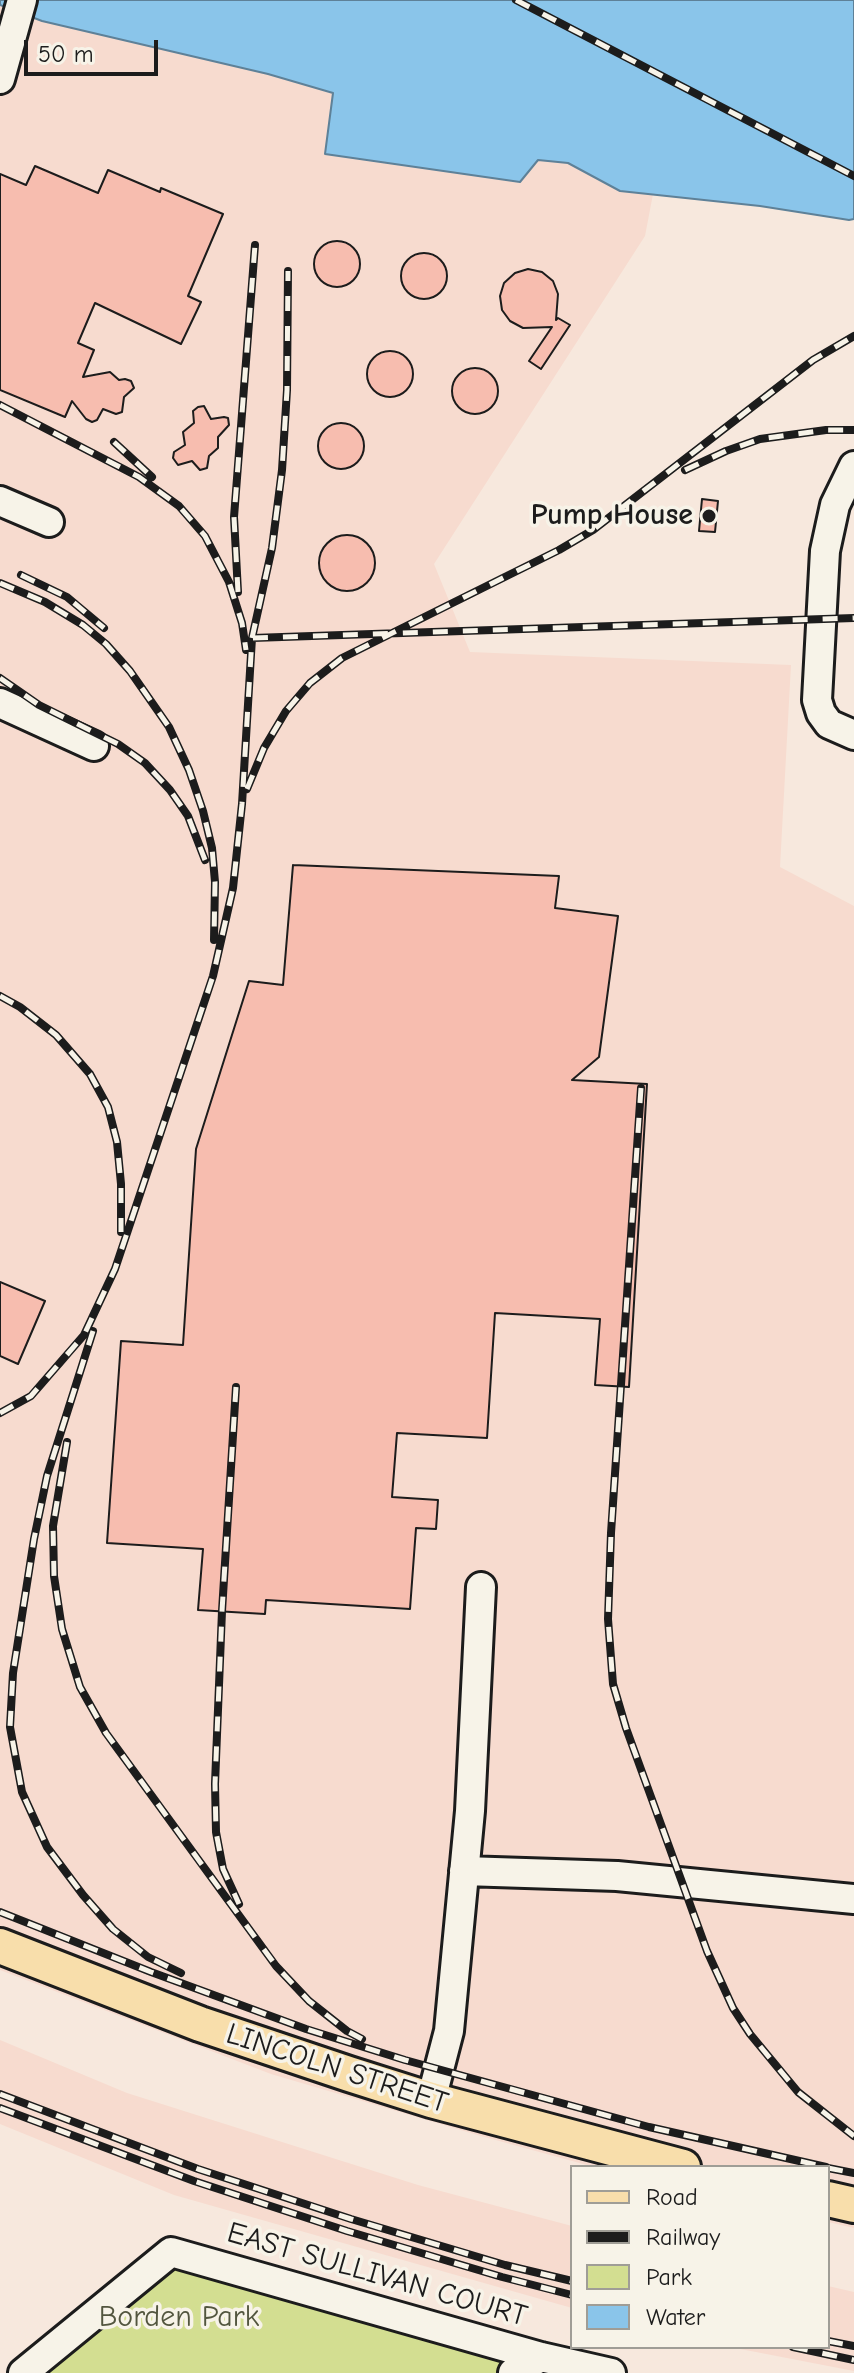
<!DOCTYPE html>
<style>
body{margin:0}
#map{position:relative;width:854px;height:2373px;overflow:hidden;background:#f7e8dd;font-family:"Comic Neue",sans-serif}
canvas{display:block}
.legend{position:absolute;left:570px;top:2165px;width:260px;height:184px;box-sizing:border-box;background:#f7f3e8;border:2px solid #9f9d96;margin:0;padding:10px 14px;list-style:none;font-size:24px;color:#1c1c1c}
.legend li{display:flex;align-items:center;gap:16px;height:40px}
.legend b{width:40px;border:2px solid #9f9d96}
.scale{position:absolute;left:24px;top:40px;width:134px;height:36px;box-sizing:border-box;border:4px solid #1c1c1c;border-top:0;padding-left:10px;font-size:24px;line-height:28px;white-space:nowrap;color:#1c1c1c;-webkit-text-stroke:6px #f7f3e8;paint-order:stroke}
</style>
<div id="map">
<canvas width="854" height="2373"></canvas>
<ul class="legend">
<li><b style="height:10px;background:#f8deab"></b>Road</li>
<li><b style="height:10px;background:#1c1c1c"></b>Railway</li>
<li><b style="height:22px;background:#d3de91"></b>Park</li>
<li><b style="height:22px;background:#8ac5ea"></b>Water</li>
</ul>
<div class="scale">50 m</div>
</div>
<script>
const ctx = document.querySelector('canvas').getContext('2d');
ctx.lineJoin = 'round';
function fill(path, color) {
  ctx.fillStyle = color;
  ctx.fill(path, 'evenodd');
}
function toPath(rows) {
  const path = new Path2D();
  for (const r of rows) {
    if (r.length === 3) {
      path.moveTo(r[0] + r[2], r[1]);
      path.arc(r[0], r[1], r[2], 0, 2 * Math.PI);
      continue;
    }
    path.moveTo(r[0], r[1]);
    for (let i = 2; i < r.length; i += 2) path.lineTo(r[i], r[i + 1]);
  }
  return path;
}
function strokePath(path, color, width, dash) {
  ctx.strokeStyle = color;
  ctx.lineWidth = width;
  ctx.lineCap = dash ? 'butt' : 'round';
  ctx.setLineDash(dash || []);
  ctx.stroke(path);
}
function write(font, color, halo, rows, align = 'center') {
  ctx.font = font + ' "Comic Neue",sans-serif';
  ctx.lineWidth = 7;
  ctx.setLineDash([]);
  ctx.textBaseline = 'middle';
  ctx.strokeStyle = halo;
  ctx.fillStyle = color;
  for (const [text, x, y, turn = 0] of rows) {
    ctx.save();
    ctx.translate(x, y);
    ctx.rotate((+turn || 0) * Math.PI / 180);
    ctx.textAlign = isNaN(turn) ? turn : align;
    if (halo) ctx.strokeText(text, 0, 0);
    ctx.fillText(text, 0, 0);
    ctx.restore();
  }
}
fill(toPath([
 [0,5,42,21,268,74,333,93,326,154,538,160,568,163,620,191,653,194,645,236,434,564,470,652,791,665,780,867,854,906,854,2228,828,2222,828,2167,594,2167,481,2136,271,2074,0,1970],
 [0,2040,127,2093,418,2185,572,2226,572,2308,174,2195,0,2124],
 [828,2286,854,2292,854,2371,730,2347,828,2347]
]), '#f7dbcf');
fill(toPath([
 [165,2257,526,2366,515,2373,28,2373]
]), '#d3de91');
const water = toPath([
 [0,0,854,0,854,219,849,220,760,206,620,191,568,163,538,160,520,182,325,154,333,93,268,74,42,21,0,5,0,0]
]);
fill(water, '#8ac5ea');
strokePath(water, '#5e8198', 2);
const building = toPath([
 [35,166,98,193,108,170,160,192,161,188,223,214,188,296,201,302,181,344,95,303,78,343,94,350,83,377,110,372,119,380,125,379,131,381,134,388,124,397,122,412,116,414,103,409,97,420,92,422,86,419,72,401,65,417,0,390,0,174,26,185,35,166],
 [337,264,23],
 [424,276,23],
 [528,269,542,272,553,281,558,294,556,320,558,318,570,325,541,369,529,361,552,327,523,328,510,321,502,310,500,296,504,283,515,273,528,269],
 [390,374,23],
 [475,391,23],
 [204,406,211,419,224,417,228,418,229,425,218,437,218,448,209,456,207,468,200,470,192,461,178,465,173,458,174,452,185,445,183,432,194,423,193,411,198,407,204,406],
 [341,446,23],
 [702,499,718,501,715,532,699,531,702,499],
 [347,563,28],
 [293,865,559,876,555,908,618,916,599,1057,572,1080,647,1084,629,1387,595,1385,600,1319,495,1313,487,1438,397,1433,392,1497,438,1500,436,1529,416,1528,410,1609,266,1600,265,1614,198,1610,203,1549,107,1543,121,1341,183,1345,196,1149,249,981,283,985,293,865],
 [0,1282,45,1301,18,1364,0,1356,0,1282]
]);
fill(building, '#f7bdaf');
strokePath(building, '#1c1c1c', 2);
const minor = toPath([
 [0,79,22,0],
 [854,466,835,505,825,551,817,700,821,713,829,724,854,735],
 [0,501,49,522],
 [0,703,94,746],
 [464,1871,617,1876,854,1899],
 [431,2100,449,2031,470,1811,481,1587],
 [23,2373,171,2252,541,2357,611,2373],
 [513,2373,541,2357]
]);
const major = toPath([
 [0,1946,200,2024,349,2074,431,2100,683,2167],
 [828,2199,854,2205]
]);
strokePath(minor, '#1c1c1c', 34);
strokePath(major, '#1c1c1c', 40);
strokePath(minor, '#f7f3e8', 28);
strokePath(major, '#f8deab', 34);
const rail = toPath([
 [516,0,854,176],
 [0,405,139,477,179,506,205,536,229,582,242,623,246,650],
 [114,442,152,477],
 [685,470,726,451,760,439,826,430,854,430],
 [21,575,67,597,104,628],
 [0,583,45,602,83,625,106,644,130,671,169,727,189,770,203,811,212,848,215,882,214,940],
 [238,592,234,517,255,245],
 [252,638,272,548,282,470,287,390,288,271],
 [0,678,39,705,118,744,145,763,170,790,188,816,205,860],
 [247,789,264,748,286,711,310,683,342,658,559,550,593,530,813,360,854,336],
 [0,996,20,1007,56,1035,90,1074,108,1107,117,1142,121,1184,121,1232],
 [641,1088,611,1533,608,1619,613,1684,626,1728,707,1951,733,2008,750,2034,798,2092,854,2136],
 [93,1331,47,1476,34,1539,13,1673,10,1727,22,1792,47,1847,83,1895,113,1929,148,1957,181,1973],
 [236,1387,222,1611,215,1784,216,1832,223,1869,239,1904],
 [0,1413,31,1396,84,1335,115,1269,213,976,233,888,242,804,252,638,854,618],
 [67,1442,53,1526,54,1576,62,1629,80,1687,106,1733,276,1966,309,2001,347,2031,362,2039],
 [0,1912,151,1972,306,2029,405,2060,649,2127,826,2167],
 [0,2094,198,2169,351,2219,505,2265,572,2281],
 [0,2108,194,2181,347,2231,502,2277,572,2295],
 [828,2168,854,2173],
 [828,2341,854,2346],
 [793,2347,854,2360]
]);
strokePath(rail, '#1c1c1c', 8);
strokePath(rail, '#f7f3e8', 5, [15]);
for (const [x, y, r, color] of [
 [709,516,8,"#1c1c1c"]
]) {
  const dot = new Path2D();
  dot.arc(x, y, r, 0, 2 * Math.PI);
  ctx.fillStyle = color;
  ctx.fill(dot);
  strokePath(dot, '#f7f3e8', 3);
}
write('bold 30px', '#1c1c1c', '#f7f3e8', [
 ["Pump House",693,516]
], 'right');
write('30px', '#1c1c1c', '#f7f3e8', [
 ["LINCOLN STREET",337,2069,18],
 ["EAST SULLIVAN COURT",377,2275,16]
]);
write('30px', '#53563f', '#f7f3e8', [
 ["Borden Park",179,2318]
]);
</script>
